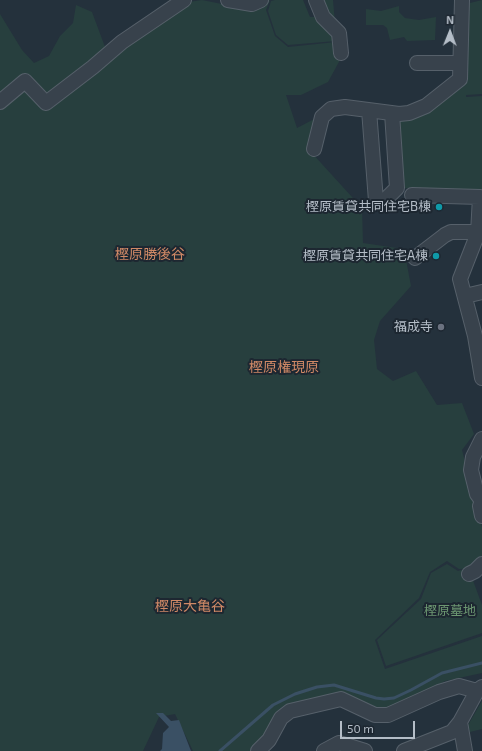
<!DOCTYPE html>
<meta charset="utf-8">
<style>
body{margin:0}
#map{position:relative;width:482px;height:751px;overflow:hidden;background:#24313c;font-family:"Exo 2",sans-serif}
canvas{display:block}
.north{position:absolute;left:430px;top:12px;width:40px;height:40px;-webkit-text-stroke:3px #1d2731;paint-order:stroke;rotate:1deg;font-size:11px;font-weight:700;line-height:16px;text-align:center;color:#b4bdc7}
.north::after{content:'';display:block;margin:auto;width:14px;height:18px;background:#b4bdc7;clip-path:polygon(50% 0,100% 100%,50% 72%,0 100%)}
.scale{position:absolute;left:340px;top:721px;width:75px;height:18px;box-sizing:border-box;border:2px solid #b4bdc7;border-top:0;padding-left:5px;font-size:12px;line-height:14px;white-space:nowrap;color:#b4bdc7;-webkit-text-stroke:3px #1d2731;paint-order:stroke}
</style>
<div id="map">
<canvas width="482" height="751"></canvas>
<div class="north">N</div>
<div class="scale">50 m</div>
</div>
<script>
const ctx = document.querySelector('canvas').getContext('2d');
ctx.lineJoin = 'round';
function fill(path, color) {
  ctx.fillStyle = color;
  ctx.fill(path, 'evenodd');
}
function toPath(rows) {
  const path = new Path2D();
  for (const r of rows) {
    path.moveTo(r[0], r[1]);
    for (let i = 2; i < r.length; i += 2) path.lineTo(r[i], r[i + 1]);
  }
  return path;
}
function strokePath(path, color, width, dash) {
  ctx.strokeStyle = color;
  ctx.lineWidth = width;
  ctx.lineCap = dash ? 'butt' : 'round';
  ctx.setLineDash(dash || []);
  ctx.stroke(path);
}
function write(font, color, halo, rows, align = 'center') {
  ctx.font = font + ' "Exo 2","Noto Sans JP",sans-serif';
  ctx.lineWidth = 4;
  ctx.setLineDash([]);
  ctx.textBaseline = 'middle';
  ctx.strokeStyle = halo;
  ctx.fillStyle = color;
  for (const [text, x, y, turn = 0] of rows) {
    ctx.save();
    ctx.translate(x, y);
    ctx.rotate((+turn || 0) * Math.PI / 180);
    ctx.textAlign = isNaN(turn) ? turn : align;
    if (halo) ctx.strokeText(text, 0, 0);
    ctx.fillText(text, 0, 0);
    ctx.restore();
  }
}
fill(toPath([
 [202,0,242,8,256,6,270,0,266,10,275,36,288,47,336,42,340,60,328,82,301,95,286,95,297,128,320,116,311,152,362,208,363,243,404,249,411,286,380,321,374,340,377,369,393,381,416,371,437,405,462,403,474,434,462,450,482,527,482,560,475,568,459,569,447,561,430,572,419,598,375,640,385,669,482,636,482,673,445,681,397,708,376,712,349,701,290,713,250,751,193,751,175,714,159,717,143,751,0,751,0,14,22,50,34,63,49,56,60,36,73,23,76,5,92,12,108,55,182,3],
 [275,0,303,0,310,17,317,17,335,34,336,41,288,45,276,35,268,11,271,1],
 [322,0,333,0,335,23,332,23],
 [482,0,482,94,466,95,466,97,482,96,482,191,400,188,396,118,458,81,466,4],
 [399,6,399,12,405,18,419,20,436,17,435,40,407,41,404,37,390,40,387,28,383,25,366,25,366,9,381,11],
 [447,564,458,571,464,569,471,575,482,605,482,633,386,666,377,640,421,599,431,573],
 [482,701,482,729,470,732,468,725]
]), '#273f3e');
fill(toPath([
 [156,713,163,713,171,721,179,720,191,751,160,751,162,749,163,733,169,727]
]), '#3a5064');
strokePath(toPath([
 [220,751,273,705,295,694,317,687,334,685,376,698,384,699,394,698,411,690,442,673,482,663]
]), '#3a5064', 3);
const minor = toPath([
 [228,0,252,4,261,0],
 [316,0,323,17,339,33,341,53],
 [417,63,460,63],
 [0,102,25,81,46,103,93,67,122,42,184,0],
 [369,110,376,201,383,202,397,188,392,113],
 [314,149,322,117,331,109,345,107,399,114,409,113,426,106,460,79,462,0],
 [412,195,480,197,478,233,460,279,475,336,482,378],
 [415,258,445,235,451,232,482,232],
 [465,296,482,292],
 [482,439,473,457,471,470,477,494,482,501],
 [482,501,480,506,482,516],
 [469,574,475,571,482,564],
 [258,751,269,740,281,718,290,711,341,699,375,715,388,715,439,692,459,686,477,691],
 [324,751,339,743,365,751],
 [404,751,452,732,460,722],
 [465,751,460,722,477,691,482,687]
]);
strokePath(minor, '#56606a', 16);
strokePath(minor, '#38424c', 14);
for (const [x, y, r, color] of [
 [439,207,4,"#0f9aa8"],
 [436,256,4,"#0f9aa8"],
 [441,327,4,"#6b7280"]
]) {
  const dot = new Path2D();
  dot.arc(x, y, r, 0, 2 * Math.PI);
  ctx.fillStyle = color;
  ctx.fill(dot);
  strokePath(dot, '#1d2731', 1.5);
}
write('13px', '#b4bdc7', '#1d2731', [
 ["樫原賃貸共同住宅B棟",431,207],
 ["樫原賃貸共同住宅A棟",428,256],
 ["福成寺",433,327]
], 'right');
write('13px', '#6c9771', '#1d2731', [
 ["樫原墓地",450,611]
]);
write('14px', '#d08966', '#1d2731', [
 ["樫原勝後谷",150,254],
 ["樫原権現原",284,367],
 ["樫原大亀谷",190,606]
]);
</script>
